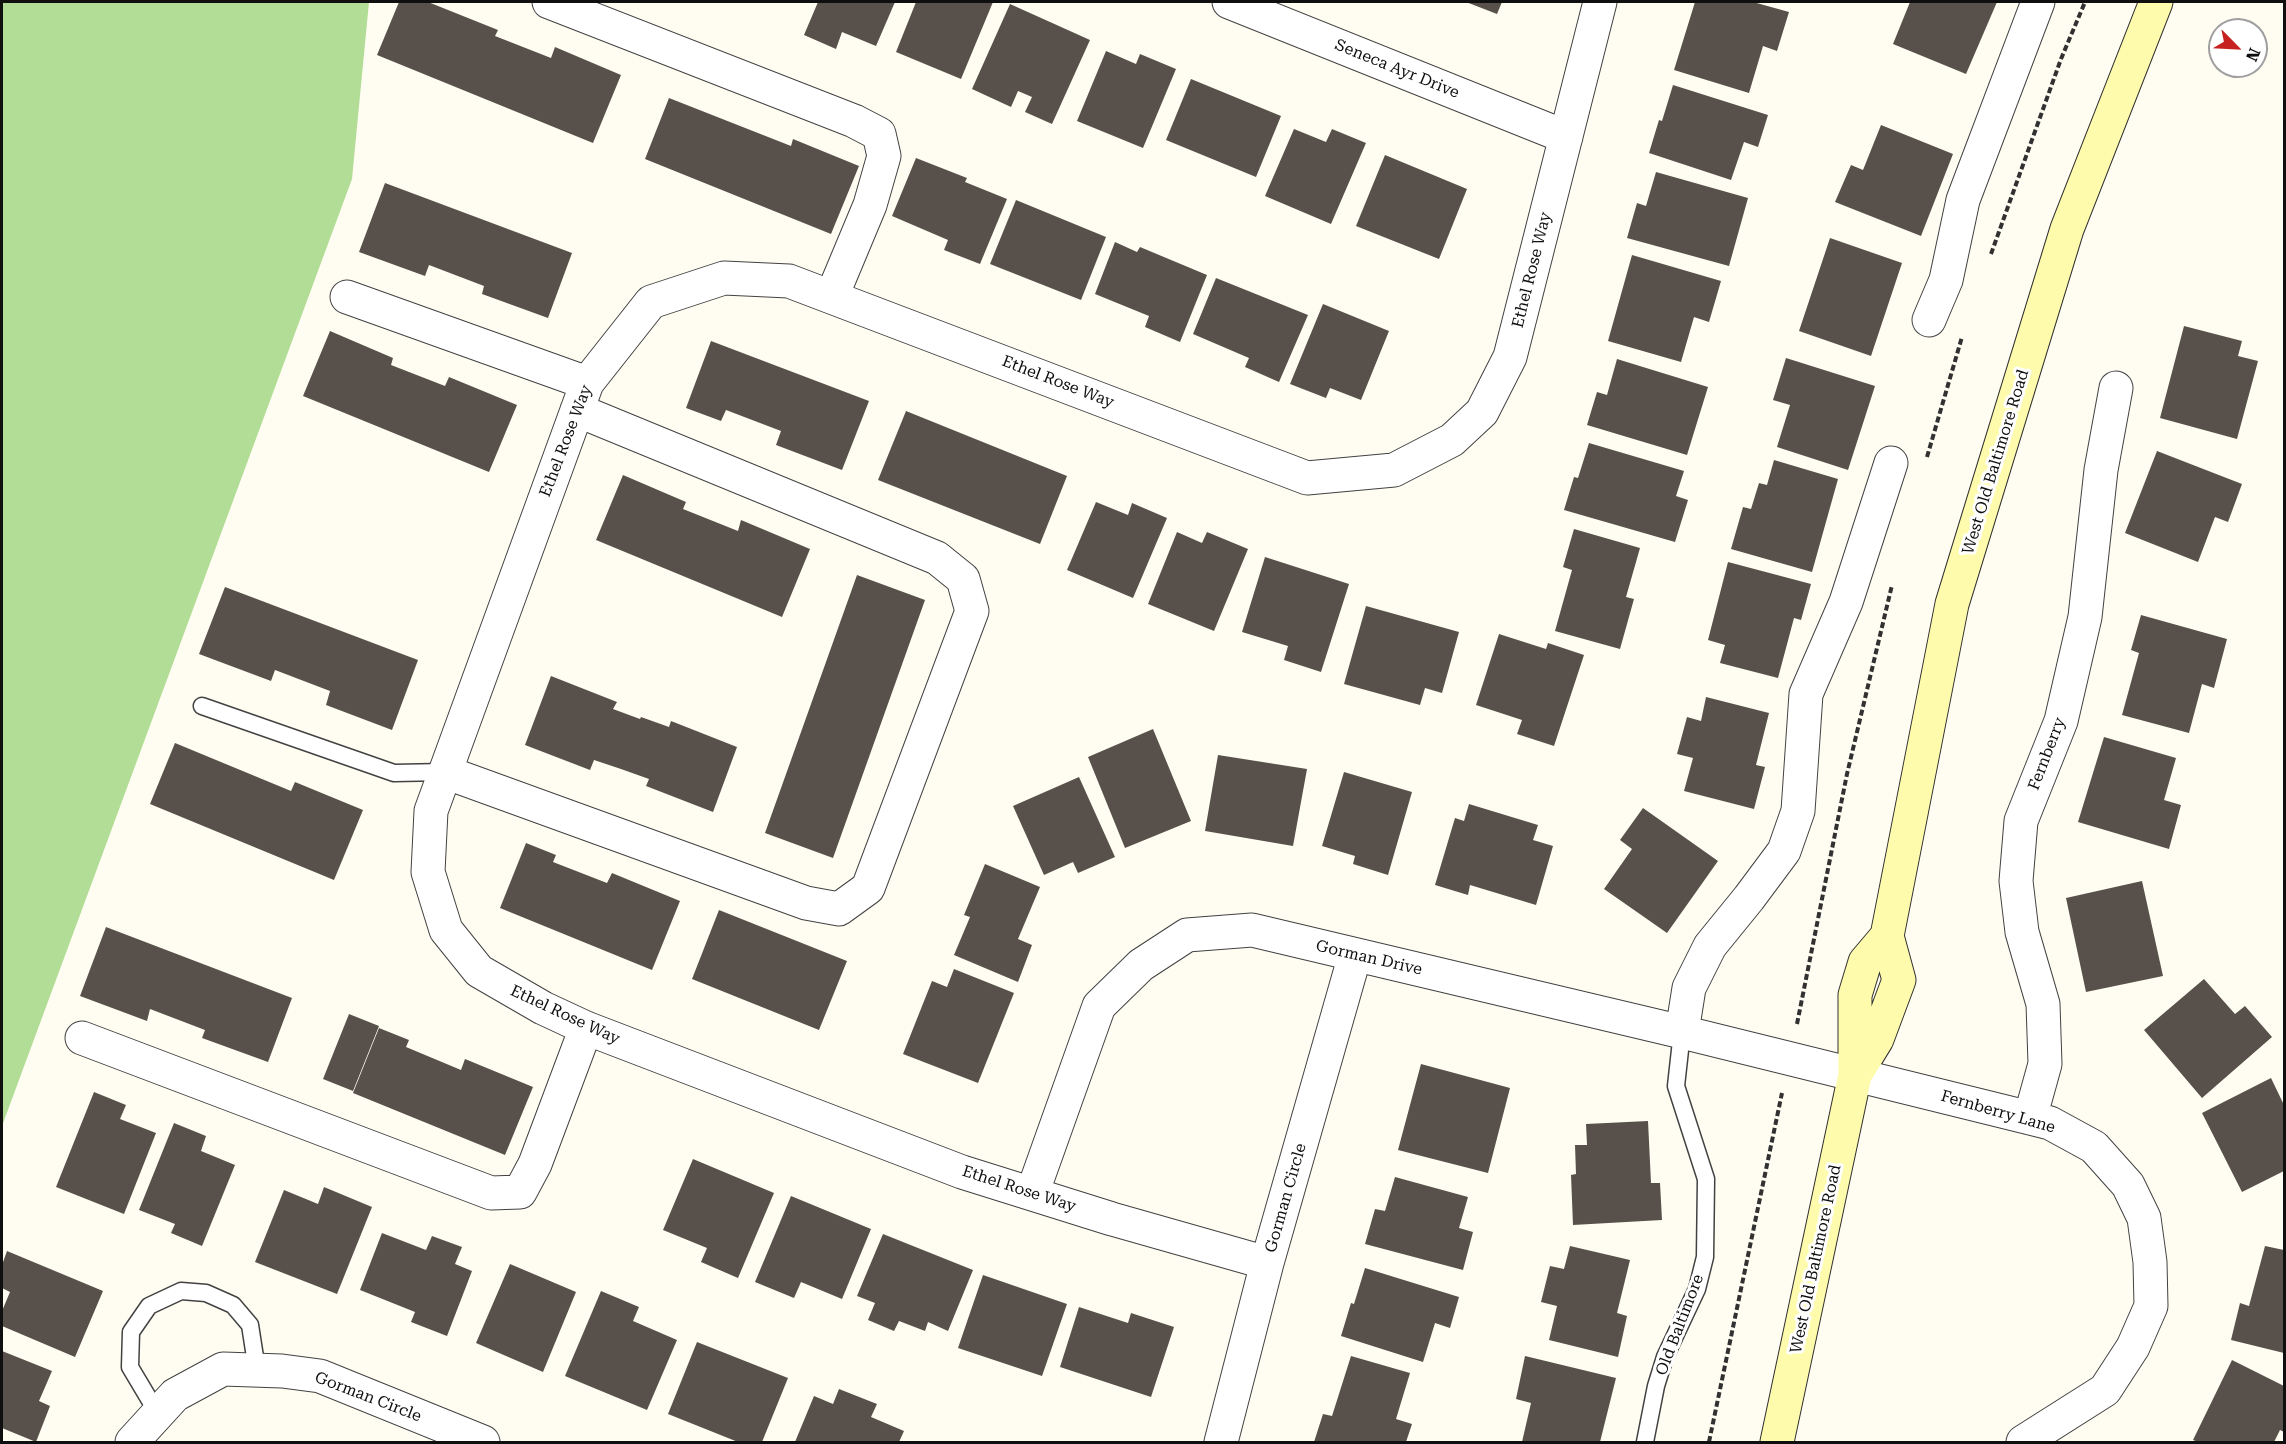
<!DOCTYPE html>
<style>
body{margin:0}
#map{position:relative;width:2286px;height:1444px;overflow:hidden;background:#fffdf1;font-family:"Roboto Serif",serif}
canvas{display:block}
.frame{position:absolute;inset:0;border:3px solid #0f0f0f;pointer-events:none}
.north{position:absolute;left:2208px;top:18px;width:60px;height:60px;box-sizing:border-box;background:#fff;border:2px solid #9f9f9f;border-radius:50%;rotate:114deg;font-size:16px;font-weight:700;line-height:24px;text-align:center;color:#0f0f0f}
.north::after{content:'';display:block;margin:auto;width:21px;height:27px;background:#c62320;clip-path:polygon(50% 0,100% 100%,50% 72%,0 100%)}
</style>
<div id="map">
<canvas width="2286" height="1444"></canvas>
<div class="frame"></div>
<div class="north">N</div>
</div>
<script>
const ctx = document.querySelector('canvas').getContext('2d');
ctx.lineJoin = 'round';
function fill(path, color) {
  ctx.fillStyle = color;
  ctx.fill(path, 'evenodd');
}
function toPath(rows) {
  const path = new Path2D();
  for (const r of rows) {
    path.moveTo(r[0], r[1]);
    for (let i = 2; i < r.length; i += 2) path.lineTo(r[i], r[i + 1]);
  }
  return path;
}
function strokePath(path, color, width, dash) {
  ctx.strokeStyle = color;
  ctx.lineWidth = width;
  ctx.lineCap = dash ? 'butt' : 'round';
  ctx.setLineDash(dash || []);
  ctx.stroke(path);
}
function write(font, color, halo, rows, align = 'center') {
  ctx.font = font + ' "Roboto Serif",serif';
  ctx.lineWidth = 6;
  ctx.setLineDash([]);
  ctx.textBaseline = 'middle';
  ctx.strokeStyle = halo;
  ctx.fillStyle = color;
  for (const [text, x, y, turn = 0] of rows) {
    ctx.save();
    ctx.translate(x, y);
    ctx.rotate((+turn || 0) * Math.PI / 180);
    ctx.textAlign = isNaN(turn) ? turn : align;
    if (halo) ctx.strokeText(text, 0, 0);
    ctx.fillText(text, 0, 0);
    ctx.restore();
  }
}
fill(toPath([
 [2,2,369,2,352,179,2,1126]
]), '#b2dd97');
fill(toPath([
 [399,2,428,2,498,30,495,36,551,58,555,47,621,75,593,143,377,55],
 [818,2,895,2,876,46,842,32,836,49,804,35],
 [916,2,993,2,961,79,896,52],
 [1466,2,1502,2,1497,14],
 [1695,2,1753,2,1789,12,1777,51,1763,46,1749,93,1674,70],
 [1910,2,1997,2,1966,74,1893,44],
 [1010,4,1090,40,1052,124,1025,112,1032,97,1018,91,1011,107,972,89],
 [1106,51,1136,64,1140,54,1176,69,1143,148,1077,121],
 [1191,79,1281,116,1256,177,1166,140],
 [1673,85,1768,115,1758,147,1744,142,1731,180,1649,153,1659,120,1662,121],
 [669,98,791,146,793,139,859,166,831,234,645,159],
 [1881,125,1953,154,1921,236,1835,202,1851,165,1863,170],
 [1294,129,1326,142,1332,129,1366,143,1331,224,1265,196],
 [1385,155,1467,189,1439,259,1356,226],
 [916,158,967,178,965,182,1007,199,980,264,944,250,948,240,892,216],
 [1656,172,1748,198,1729,266,1627,238,1637,203,1646,206],
 [385,183,572,253,548,318,482,294,484,286,429,265,425,276,359,252],
 [1016,200,1106,237,1081,300,990,264],
 [1830,238,1902,263,1871,356,1799,331],
 [1115,242,1137,252,1140,247,1207,275,1180,342,1145,327,1149,316,1095,294],
 [1632,255,1721,281,1709,322,1694,317,1681,362,1608,341],
 [1216,278,1308,315,1279,382,1245,367,1249,358,1193,334],
 [1323,304,1389,331,1361,400,1330,388,1326,398,1290,384],
 [2184,326,2242,341,2238,356,2258,361,2237,439,2160,418],
 [330,331,393,358,391,365,445,386,449,377,517,405,489,472,303,396],
 [711,341,869,401,842,470,776,445,781,431,726,410,721,421,686,408],
 [1786,358,1875,386,1848,470,1777,447,1790,405,1773,400],
 [1617,359,1708,387,1687,455,1587,425,1597,392,1607,395],
 [906,411,1067,476,1040,544,878,480],
 [1589,443,1684,471,1676,496,1688,500,1675,542,1564,510,1574,477,1578,478],
 [2157,451,2242,484,2228,522,2215,517,2198,562,2125,533],
 [1774,460,1838,479,1812,572,1731,549,1743,507,1751,509,1759,483,1767,485],
 [623,475,686,502,683,509,738,531,741,520,810,549,782,617,596,540],
 [1096,502,1128,515,1132,503,1167,518,1133,598,1067,570],
 [1574,529,1640,548,1626,597,1634,599,1620,649,1555,631,1572,570,1563,567],
 [1177,532,1202,543,1207,532,1248,549,1214,631,1148,604],
 [1265,557,1349,584,1321,672,1284,660,1288,646,1242,632],
 [1728,562,1811,584,1801,620,1794,618,1778,678,1720,663,1725,645,1708,640],
 [857,575,925,600,833,858,765,833],
 [225,587,418,660,392,730,326,705,330,691,275,670,271,681,199,654],
 [1366,606,1459,632,1442,693,1425,688,1420,705,1344,684],
 [2141,615,2227,639,2214,688,2202,684,2189,733,2122,715,2139,653,2131,650],
 [1499,634,1546,649,1548,643,1584,655,1554,746,1517,734,1522,720,1476,705],
 [551,676,617,702,613,709,640,719,641,717,669,727,671,721,737,747,713,812,646,786,649,779,621,769,594,760,590,770,525,745],
 [1706,697,1769,713,1756,765,1765,767,1754,809,1684,791,1693,758,1677,754,1687,717,1701,721],
 [1153,729,1191,821,1125,848,1088,757],
 [2104,737,2176,758,2164,800,2181,805,2169,849,2078,822],
 [175,743,291,791,295,782,363,810,334,880,150,804],
 [1218,755,1307,769,1293,846,1205,831],
 [1344,772,1412,792,1388,875,1353,864,1355,856,1322,846],
 [1079,777,1115,857,1078,873,1073,862,1044,875,1013,806],
 [1469,804,1538,825,1533,840,1553,846,1536,905,1470,885,1468,895,1435,885,1455,818,1464,821],
 [1643,808,1718,861,1667,933,1604,889,1632,849,1620,840],
 [526,843,556,855,553,862,607,883,612,873,680,901,652,970,500,908],
 [985,864,1040,887,1018,939,1032,945,1018,982,954,955,970,917,964,915],
 [2142,881,2163,976,2086,992,2066,898],
 [719,910,847,961,819,1030,692,979],
 [106,927,292,998,268,1062,202,1038,205,1030,150,1009,147,1021,80,996],
 [954,969,1014,993,978,1083,903,1054,932,981,947,987],
 [2204,979,2235,1014,2245,1006,2272,1037,2202,1098,2144,1030],
 [349,1014,379,1026,353,1091,323,1079],
 [379,1028,409,1040,406,1047,461,1070,465,1059,533,1087,505,1155,353,1093],
 [1421,1064,1510,1088,1488,1173,1398,1150],
 [2271,1078,2284,1105,2284,1171,2242,1192,2202,1113],
 [94,1092,126,1105,120,1119,156,1133,124,1214,56,1187],
 [1648,1121,1651,1183,1660,1183,1662,1220,1573,1225,1571,1175,1576,1174,1575,1145,1587,1145,1586,1124],
 [174,1123,206,1136,201,1151,235,1165,202,1246,171,1233,175,1224,139,1210],
 [693,1159,774,1193,738,1278,701,1262,707,1248,663,1230],
 [1395,1177,1468,1197,1459,1228,1473,1232,1463,1270,1365,1244,1375,1209,1385,1211],
 [324,1187,372,1207,337,1294,255,1262,284,1190,318,1204],
 [791,1196,871,1229,842,1299,801,1282,794,1298,755,1282],
 [382,1233,426,1250,432,1236,462,1247,455,1264,472,1271,447,1336,411,1322,415,1312,360,1290],
 [883,1234,973,1270,948,1331,928,1322,925,1331,899,1321,894,1331,868,1320,875,1303,857,1296],
 [1570,1246,1630,1260,1617,1313,1627,1316,1618,1357,1549,1340,1557,1306,1541,1302,1550,1266,1564,1269],
 [2265,1246,2284,1250,2284,1353,2231,1340,2240,1303,2249,1306],
 [7,1251,103,1291,75,1357,2,1326,2,1311,10,1292,2,1288,2,1265],
 [510,1264,576,1292,543,1372,476,1343],
 [1365,1268,1459,1297,1450,1328,1435,1323,1423,1362,1341,1336,1351,1303,1354,1304],
 [983,1275,1067,1304,1042,1376,958,1348],
 [601,1291,639,1307,633,1321,677,1340,647,1410,565,1376],
 [1079,1307,1128,1323,1131,1313,1174,1327,1151,1397,1060,1367],
 [697,1342,788,1378,762,1442,738,1442,668,1414],
 [2,1351,52,1371,39,1401,50,1406,36,1442,2,1428],
 [1351,1356,1410,1373,1396,1419,1412,1424,1406,1442,1314,1442,1323,1414,1332,1416],
 [1525,1356,1616,1378,1600,1442,1522,1442,1531,1403,1516,1399],
 [2232,1360,2284,1386,2284,1432,2280,1430,2274,1442,2198,1442,2193,1440],
 [839,1389,877,1404,871,1417,904,1431,899,1442,795,1442,814,1396,833,1404]
]), '#58514b');
const lane = toPath([
 [202,706,394,773,445,772],
 [158,1414,130,1367,131,1332,149,1306,181,1291,206,1293,233,1305,250,1325,257,1370],
 [1645,1442,1656,1386,1665,1357,1697,1289,1705,1257,1706,1179,1676,1086,1682,1032]
]);
const street = toPath([
 [549,2,854,121,879,134,884,156,870,205,832,296],
 [1229,2,1566,137],
 [347,297,587,383],
 [1929,320,1946,280,1963,200,2038,2],
 [445,772,806,903,839,909,868,888,972,611,963,579,937,558,577,410],
 [1682,1032,1689,988,1710,946,1749,898,1784,851,1798,811,1806,694,1846,602,1891,463],
 [82,1038,491,1193,520,1192,535,1164,586,1028],
 [2030,1118,2045,1064,2043,1004,2022,932,2016,881,2021,821,2061,721,2085,617,2101,470,2116,388],
 [1032,1194,1099,1006,1141,965,1187,935,1252,930,1682,1032,2030,1118,2050,1123,2094,1147,2128,1185,2144,1218,2150,1262,2151,1306,2133,1347,2105,1390,2023,1442],
 [1267,1263,1112,1219,962,1172,586,1028,543,1008,479,971,446,930,428,872,431,811,587,383,651,302,724,278,789,281,1307,478,1394,470,1452,440,1482,412,1510,357,1600,2],
 [132,1442,175,1395,223,1369,282,1371,320,1376,483,1442],
 [1221,1442,1267,1263,1355,955]
]);
const secondary = toPath([
 [1855,1075,1877,1039,1899,980,1887,936,1952,604,2067,229,2156,2],
 [1777,1442,1855,1075,1855,995,1865,962,1887,936]
]);
strokePath(lane, '#424242', 19);
strokePath(street, '#424242', 35);
strokePath(secondary, '#313131', 35);
strokePath(toPath([
 [1991,254,2061,59,2085,2],
 [1927,457,1962,337],
 [1797,1024,1847,774,1892,585],
 [1709,1442,1782,1093]
]), '#313131', 4, [6, 3]);
strokePath(lane, '#fff', 16);
strokePath(street, '#fff', 33);
strokePath(secondary, '#fffbac', 33);
write('16px', '#0f0f0f', '#fff', [
 ["Seneca Ayr Drive",1397,69,22],
 ["Ethel Rose Way",1532,270,-76],
 ["Ethel Rose Way",1058,382,21],
 ["Ethel Rose Way",566,441,-69],
 ["West Old Baltimore Road",1996,462,-73],
 ["Fernberry",2047,754,-69],
 ["Gorman Drive",1369,958,13],
 ["Ethel Rose Way",565,1015,25],
 ["Fernberry Lane",1998,1112,16],
 ["Ethel Rose Way",1019,1189,18],
 ["Gorman Circle",1286,1198,-74],
 ["West Old Baltimore Road",1816,1259,-78],
 ["Old Baltimore",1680,1325,-69],
 ["Gorman Circle",368,1397,21]
]);
</script>
